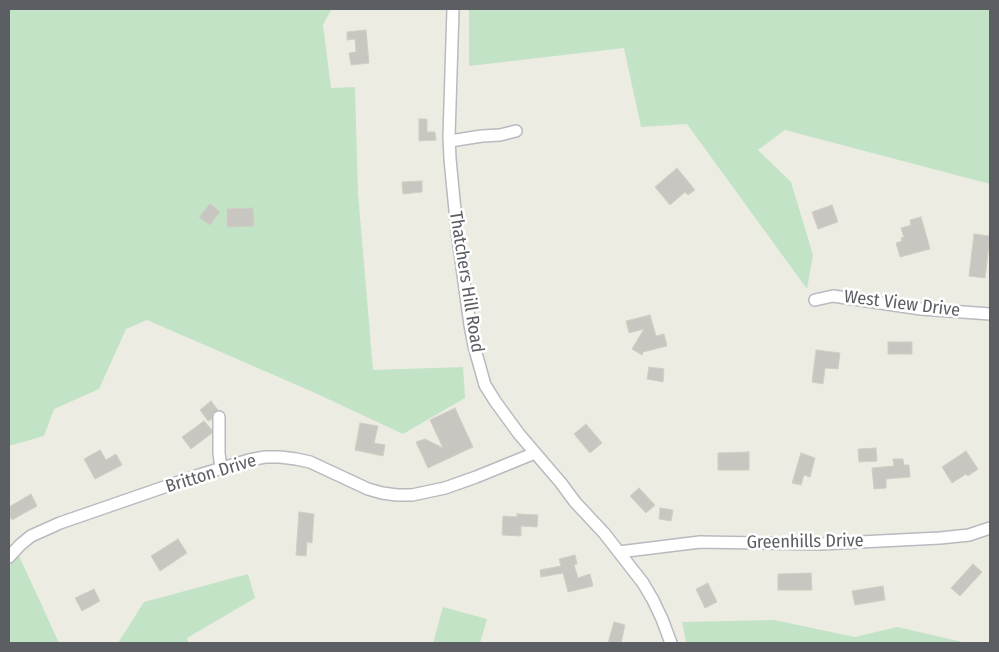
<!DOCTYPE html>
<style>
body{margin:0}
#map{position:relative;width:999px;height:652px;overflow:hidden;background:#edece3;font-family:"Fira Sans Condensed",sans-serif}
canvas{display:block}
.frame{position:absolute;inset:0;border:10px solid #5b5e63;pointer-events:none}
</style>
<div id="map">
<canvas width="999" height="652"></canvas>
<div class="frame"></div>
</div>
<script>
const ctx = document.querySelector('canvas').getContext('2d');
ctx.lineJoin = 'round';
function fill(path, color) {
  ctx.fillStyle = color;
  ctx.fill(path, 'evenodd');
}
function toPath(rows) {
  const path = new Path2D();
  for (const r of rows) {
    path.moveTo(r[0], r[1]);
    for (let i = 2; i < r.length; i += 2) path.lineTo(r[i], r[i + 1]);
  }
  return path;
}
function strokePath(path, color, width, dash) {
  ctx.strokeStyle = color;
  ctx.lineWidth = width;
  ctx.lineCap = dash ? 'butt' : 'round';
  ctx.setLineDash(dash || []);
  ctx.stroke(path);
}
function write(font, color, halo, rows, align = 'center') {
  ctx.font = font + ' "Fira Sans Condensed",sans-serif';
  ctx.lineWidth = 5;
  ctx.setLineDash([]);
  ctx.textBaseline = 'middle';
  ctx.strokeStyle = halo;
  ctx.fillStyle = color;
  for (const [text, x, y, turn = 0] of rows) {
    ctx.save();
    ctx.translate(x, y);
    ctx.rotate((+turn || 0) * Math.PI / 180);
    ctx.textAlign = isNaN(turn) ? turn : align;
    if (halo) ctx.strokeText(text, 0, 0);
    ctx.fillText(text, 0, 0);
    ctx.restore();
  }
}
fill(toPath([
 [9,9,362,9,362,10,331,10,323,25,331,88,355,87,358,193,373,370,463,367,465,398,403,434,313,392,147,320,126,329,99,389,54,409,44,436,9,446],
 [469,9,990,9,990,184,785,130,758,150,791,182,813,255,807,289,687,124,641,127,624,48,469,66],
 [9,543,15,547,59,643,9,643],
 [248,574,255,598,187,638,188,643,118,643,144,602],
 [443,607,487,619,480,643,433,643],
 [774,620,855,637,897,627,967,643,697,643,686,642,682,622]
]), '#c2e3c5');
const building = toPath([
 [366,30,369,63,351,65,349,53,356,52,355,39,347,40,347,32,366,30],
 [419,119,427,119,427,132,435,132,436,140,419,141,419,119],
 [677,168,695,190,688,195,685,192,670,205,655,187,677,168],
 [422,181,422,192,403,194,402,182,422,181],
 [210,204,220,212,210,225,199,217,210,204],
 [832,205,838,222,818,229,812,212,832,205],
 [253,208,254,226,227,227,227,209,253,208],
 [921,217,930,249,900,257,896,243,902,241,901,238,904,237,901,228,911,225,910,220,921,217],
 [974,234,990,236,985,278,969,276,974,234],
 [650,315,656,336,664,334,667,346,643,352,642,355,632,349,644,329,629,333,626,321,650,315],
 [888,342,912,342,912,354,888,354,888,342],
 [816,350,840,353,838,369,825,368,823,384,812,382,816,350],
 [649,367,664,369,663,382,647,379,649,367],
 [211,401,218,410,213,413,212,419,208,421,200,410,211,401],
 [455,408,473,447,428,468,416,442,425,439,443,448,430,420,455,408],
 [204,421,212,430,212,433,191,449,182,437,204,421],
 [360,423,378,426,374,443,385,445,383,456,355,450,360,423],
 [586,424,602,443,590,453,574,434,586,424],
 [876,448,877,461,859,462,858,449,876,448],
 [100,450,106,460,116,454,122,465,95,479,84,459,100,450],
 [966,451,978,469,968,476,966,474,952,483,942,467,966,451],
 [749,452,749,470,718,470,718,453,749,452],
 [801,453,815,458,810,477,804,475,801,485,792,483,801,453],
 [893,459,903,459,904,465,909,465,910,477,886,479,886,488,874,489,872,468,894,466,893,459],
 [639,488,655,505,646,513,630,496,639,488],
 [31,494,37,506,12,520,9,515,9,507,31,494],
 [660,508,673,510,671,521,659,519,660,508],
 [299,512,314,514,312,543,307,542,306,556,296,555,299,512],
 [517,514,538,515,537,527,521,526,521,536,502,535,503,516,517,517,517,514],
 [178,539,187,553,160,571,151,556,178,539],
 [575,555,577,564,574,565,578,578,590,574,593,586,568,592,563,573,541,577,540,570,561,566,559,559,575,555],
 [973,564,982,572,960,596,951,588,973,564],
 [811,573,812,590,778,590,778,574,811,573],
 [708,583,717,602,705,608,696,589,708,583],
 [883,586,885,600,855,605,852,591,883,586],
 [94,589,100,601,82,611,75,598,94,589],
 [614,622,625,625,621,643,608,643,614,622]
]);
fill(building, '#c8c6c0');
strokePath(building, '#d1cec2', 1);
const minor = toPath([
 [453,9,449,136,450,159,457,231,470,325,474,346,485,385,495,401,519,434,561,483,575,502,604,533,643,583,653,600,662,619,671,643],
 [450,141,482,136,500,135,516,131],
 [815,300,833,296,921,309,990,314],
 [219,417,219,453,221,468],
 [619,552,700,542,820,544,940,538,969,535,990,528],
 [9,557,20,545,31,536,60,523,199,475,249,460,265,457,280,457,296,459,310,462,368,489,382,493,397,495,412,495,445,488,476,477,535,453]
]);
strokePath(minor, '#b8babf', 14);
strokePath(minor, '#fff', 11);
write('18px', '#5b5e63', '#fff', [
 ["Thatchers Hill Road",466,282,81],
 ["West View Drive",902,304,7],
 ["Britton Drive",211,474,-17],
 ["Greenhills Drive",805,542,-1]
]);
</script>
